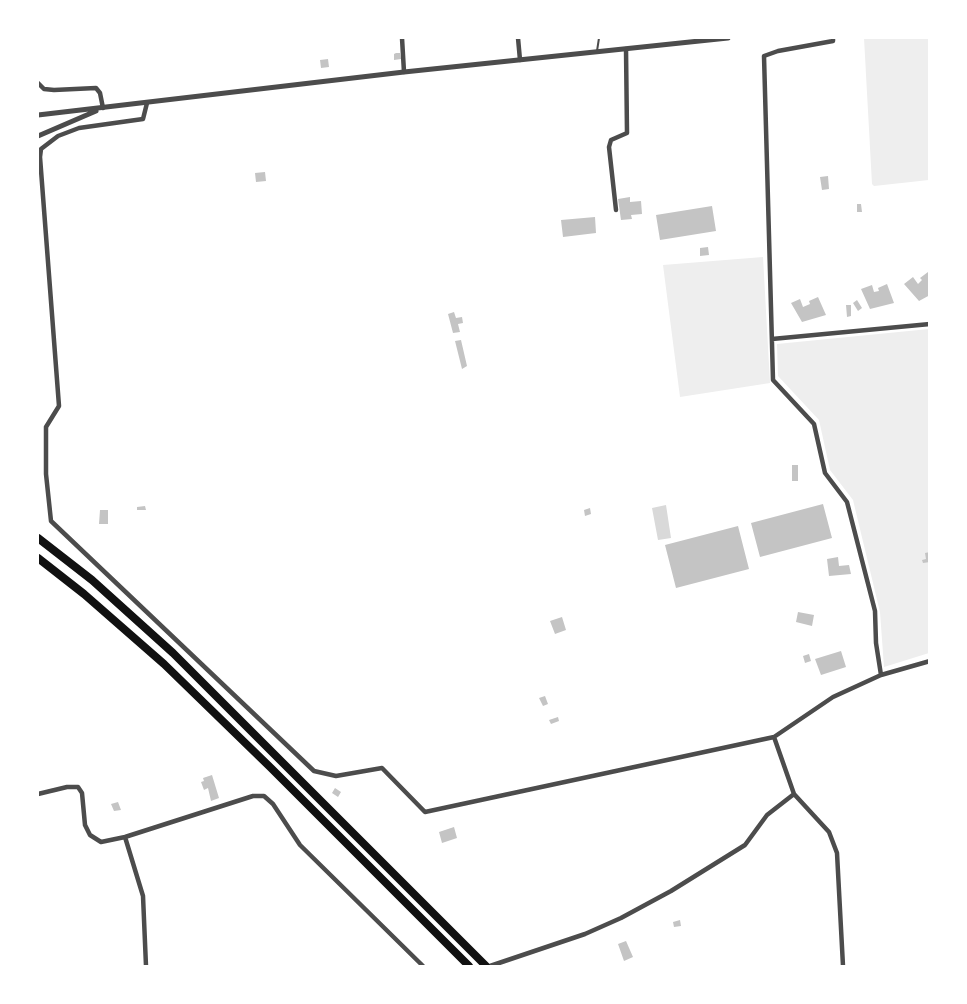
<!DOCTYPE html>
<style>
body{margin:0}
#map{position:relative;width:967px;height:1004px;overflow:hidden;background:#fff;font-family:Figtree,sans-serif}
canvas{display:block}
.frame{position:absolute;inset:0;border:39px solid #fff;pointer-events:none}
</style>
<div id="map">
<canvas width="967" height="1004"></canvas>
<div class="frame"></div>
</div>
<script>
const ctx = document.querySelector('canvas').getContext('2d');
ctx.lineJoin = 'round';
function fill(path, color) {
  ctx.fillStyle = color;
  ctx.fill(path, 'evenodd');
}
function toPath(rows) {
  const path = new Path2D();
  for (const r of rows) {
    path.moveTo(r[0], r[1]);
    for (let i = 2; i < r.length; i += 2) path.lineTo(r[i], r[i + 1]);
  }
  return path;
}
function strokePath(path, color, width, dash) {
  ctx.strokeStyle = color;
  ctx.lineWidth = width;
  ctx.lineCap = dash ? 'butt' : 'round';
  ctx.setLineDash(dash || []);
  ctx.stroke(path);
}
fill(toPath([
 [864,38,929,38,929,180,874,186,872,184],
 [763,257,770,383,680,397,663,265],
 [929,329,929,653,884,667,880,612,853,500,830,470,819,420,778,376,777,344]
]), '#eee');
fill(toPath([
 [666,505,671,538,658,540,652,508]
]), '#d9d9d9');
fill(toPath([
 [396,53,400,53,401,59,394,60,394,54],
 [328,59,329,67,321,68,320,60],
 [265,172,266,181,256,182,255,173],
 [828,176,829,189,822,190,820,177],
 [630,197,630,202,641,201,642,214,631,215,632,219,621,220,618,199],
 [857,204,861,204,862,212,857,212],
 [712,206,716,231,660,240,656,215],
 [595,217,596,233,563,237,561,220],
 [708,247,709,255,700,256,700,248],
 [928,272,930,274,930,295,919,301,904,284,913,277,918,284,922,280,920,278],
 [887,284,894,303,870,309,861,289,872,285,874,292,879,291,878,288],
 [818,297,826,315,802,322,791,303,800,299,803,307,810,304,809,301],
 [857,300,862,308,858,311,853,303],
 [846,305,851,305,851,316,847,317],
 [454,312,456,318,462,317,463,323,458,324,460,332,453,333,448,314],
 [461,340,467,366,462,369,455,341],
 [792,465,798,465,798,481,792,481],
 [823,504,832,538,760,557,751,523],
 [145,506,146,510,137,510,137,507],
 [590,508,591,514,585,516,584,510],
 [100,510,108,510,108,524,99,524],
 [738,526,749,569,676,588,665,545],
 [930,552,930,562,923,563,922,560,926,559,925,553],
 [838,557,839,566,849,565,851,574,829,576,827,559],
 [798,612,814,615,812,626,796,622],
 [562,617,566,630,555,634,550,621],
 [841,651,846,667,821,675,815,659],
 [809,654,811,661,805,663,803,656],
 [545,696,548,704,543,706,539,698],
 [558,717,559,721,551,724,549,720],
 [212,775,219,798,211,801,208,788,204,790,201,782,204,781,203,778],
 [335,788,341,792,338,797,332,793],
 [118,802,121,810,114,811,111,804],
 [454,827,457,838,442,843,439,832],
 [680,920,681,926,674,927,673,922],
 [626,941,633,957,624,961,618,944]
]), '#c4c4c4');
strokePath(toPath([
 [597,51,599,38]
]), '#4c4c4c', 2);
strokePath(toPath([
 [402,38,404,72],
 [518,38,520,60],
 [833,38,833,41,778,51,764,56,773,380,814,424,825,473,847,502,875,611,876,643,881,675],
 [38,83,44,89,54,90,96,88,100,93,103,108],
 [147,103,143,119,79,128,58,136,41,149,40,157,59,406,46,427,46,474,51,521,314,771,336,776,382,768,425,812,774,737,833,697,881,675,930,661],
 [616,210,609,147,611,140,627,133,626,49],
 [772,339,930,324],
 [38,794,67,787,78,787,82,793,85,825,90,835,101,842,125,837,253,796,264,796,273,804,300,845,423,966],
 [794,794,829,832,837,853,843,966],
 [125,837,143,896,146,966],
 [490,966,585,934,621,918,671,891,745,845,767,815,794,794,774,737]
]), '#4c4c4c', 4.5);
strokePath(toPath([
 [38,115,404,72,728,38],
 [38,136,96,111]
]), '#4c4c4c', 5);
strokePath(toPath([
 [38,538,92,580,173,653,486,966],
 [38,558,84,594,164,664,271,768,469,966]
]), '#111', 8);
</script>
